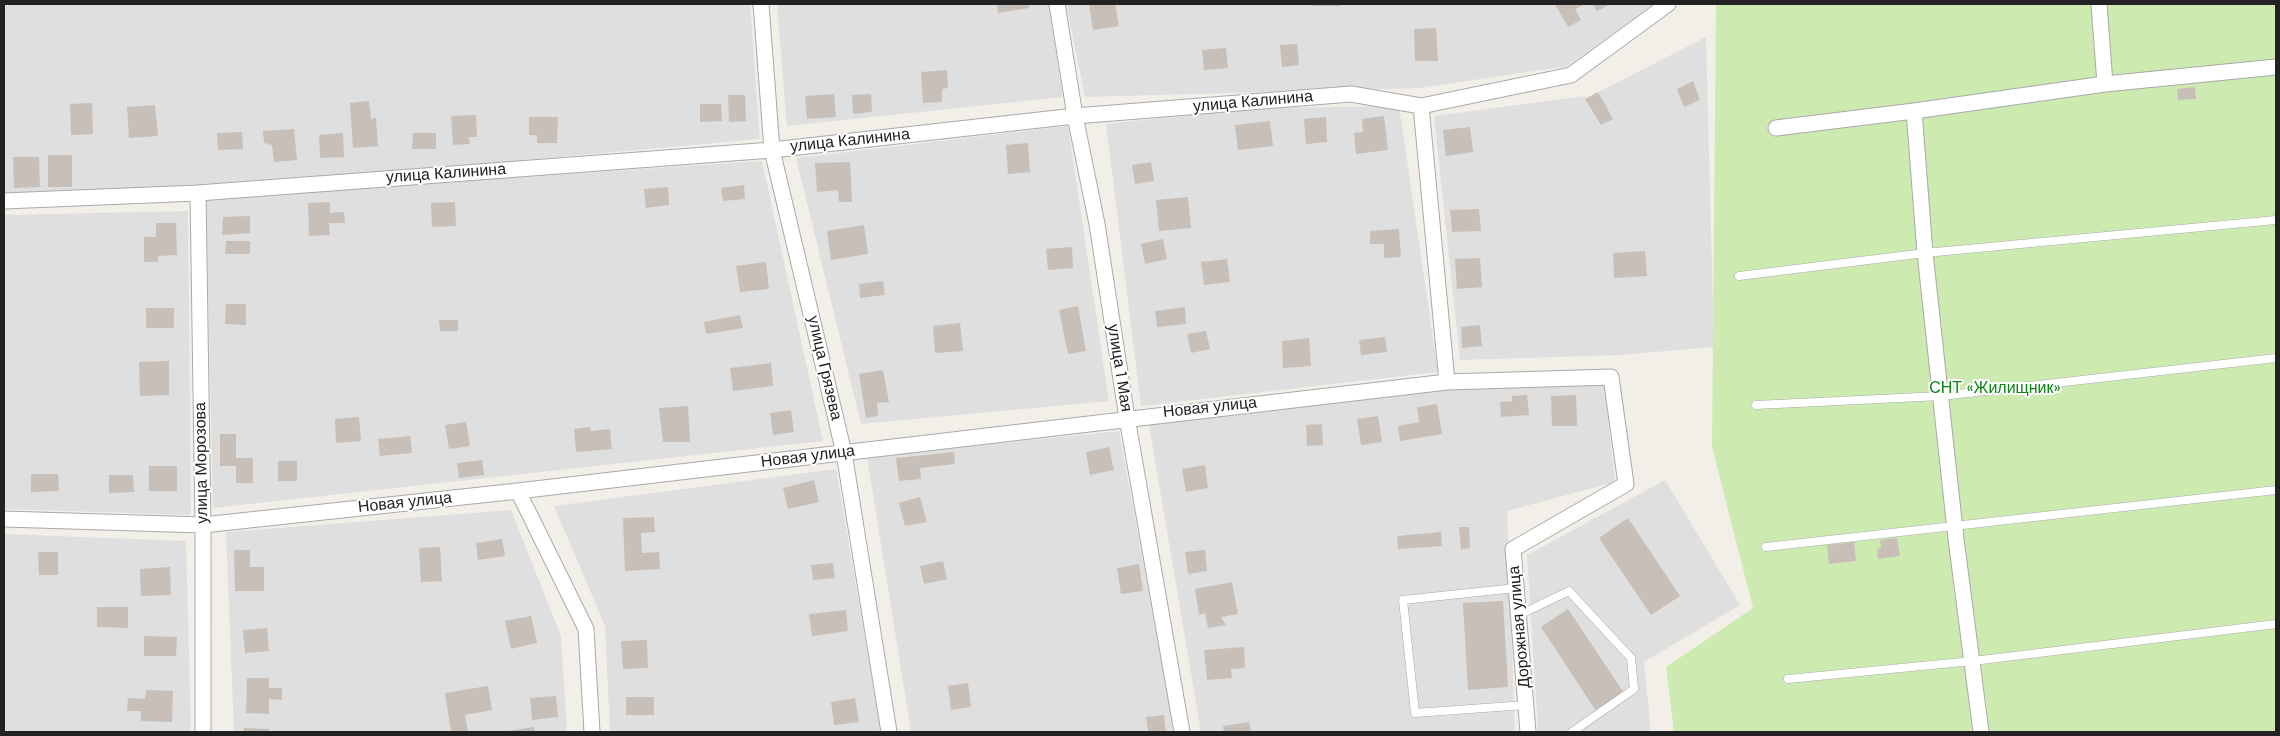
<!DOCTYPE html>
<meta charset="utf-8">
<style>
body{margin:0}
#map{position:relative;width:2280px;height:736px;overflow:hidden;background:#f2efe9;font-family:"DM Sans",sans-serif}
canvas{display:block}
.frame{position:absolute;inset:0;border:5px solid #222;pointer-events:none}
</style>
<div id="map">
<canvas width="2280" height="736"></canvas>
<div class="frame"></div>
</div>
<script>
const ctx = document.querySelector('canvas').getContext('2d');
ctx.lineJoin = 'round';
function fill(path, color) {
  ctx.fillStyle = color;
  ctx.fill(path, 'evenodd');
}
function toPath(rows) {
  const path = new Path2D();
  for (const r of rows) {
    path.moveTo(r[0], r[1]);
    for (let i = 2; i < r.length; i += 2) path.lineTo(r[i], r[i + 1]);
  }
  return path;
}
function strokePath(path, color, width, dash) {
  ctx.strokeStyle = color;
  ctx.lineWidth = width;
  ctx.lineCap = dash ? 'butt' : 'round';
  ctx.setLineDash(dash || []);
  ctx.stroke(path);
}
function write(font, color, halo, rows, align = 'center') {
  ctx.font = font + ' "DM Sans",sans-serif';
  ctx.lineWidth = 4;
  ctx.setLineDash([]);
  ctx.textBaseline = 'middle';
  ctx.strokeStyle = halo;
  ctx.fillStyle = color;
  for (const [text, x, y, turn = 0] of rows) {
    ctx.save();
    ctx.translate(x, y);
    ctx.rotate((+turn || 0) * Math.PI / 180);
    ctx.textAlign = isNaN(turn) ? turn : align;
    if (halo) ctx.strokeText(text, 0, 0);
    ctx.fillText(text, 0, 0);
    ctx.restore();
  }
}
fill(toPath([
 [4,4,750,4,760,139,191,190,4,193],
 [777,4,1049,4,1063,97,787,126],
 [1066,4,1653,4,1568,66,1420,88,1085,97],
 [1706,37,1714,347,1620,355,1460,360,1434,116,1585,96,1585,99],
 [1399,106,1438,372,1141,406,1106,124,1256,108],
 [1068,126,1109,401,861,424,796,158],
 [762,161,823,441,213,508,206,198],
 [188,211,191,515,4,509,4,215],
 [1604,383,1615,482,1507,511,1515,732,1201,732,1149,425,1390,391],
 [1119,431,1166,685,1173,732,911,732,867,457],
 [836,469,881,732,610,732,605,626,554,506],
 [1665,480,1740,605,1644,662,1651,732,1538,732,1527,555],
 [511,510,561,636,567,732,234,732,226,532],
 [4,534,186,541,191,732,4,732]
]), '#e0dfdf');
fill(toPath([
 [1716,4,2276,4,2276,732,1674,732,1666,667,1753,608,1712,447]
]), '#cdebb0');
fill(toPath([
 [997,4,1029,4,1029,8,998,13],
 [1089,4,1115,4,1119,26,1093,30],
 [1313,4,1340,4,1340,6,1313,6],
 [1555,4,1585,4,1575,9,1581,20,1568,27],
 [1592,4,1611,4,1597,11],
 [1436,28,1438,61,1415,61,1414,29],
 [1297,44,1299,65,1282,67,1280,45],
 [1226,48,1228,68,1204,70,1202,50],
 [947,70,948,88,942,89,942,102,923,103,921,72],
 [1693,81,1700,100,1684,107,1677,89],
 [2195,87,2196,99,2178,100,2177,89],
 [1598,92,1613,119,1601,125,1585,99],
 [834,94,836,117,807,119,805,96],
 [871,94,872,112,853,114,852,95],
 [728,95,745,95,746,121,729,122],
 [369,101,371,119,376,118,378,146,353,148,350,103],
 [92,103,93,134,71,135,70,104],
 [700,104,721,104,722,121,700,122],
 [155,105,158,136,129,138,127,107],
 [476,115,477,137,469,137,470,144,453,145,451,116],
 [1384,116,1388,150,1356,154,1354,133,1363,132,1362,119],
 [529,117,558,117,557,143,537,143,537,135,529,135],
 [1326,117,1327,142,1306,144,1304,119],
 [1270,121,1273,146,1238,150,1235,125],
 [1470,127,1473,152,1446,156,1443,130],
 [294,129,297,160,274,162,272,145,264,143,263,131],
 [242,132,243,149,218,150,217,133],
 [343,133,344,157,320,158,319,135],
 [413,133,436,133,436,149,412,149],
 [1028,143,1030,172,1008,174,1006,145],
 [48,155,72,155,72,187,48,187],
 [13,157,39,157,40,187,14,188],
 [850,162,852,202,839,202,838,190,817,192,815,163],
 [1151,162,1154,181,1135,184,1132,165],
 [744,185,745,199,723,201,721,188],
 [668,187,669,205,646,208,644,189],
 [1188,197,1191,228,1159,231,1156,200],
 [330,202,330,213,344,212,345,223,329,223,330,235,309,236,308,203],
 [455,202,456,226,432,227,431,203],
 [1479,209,1481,231,1452,232,1450,210],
 [250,216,250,233,222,235,223,217],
 [156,223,176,223,177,255,158,256,158,262,144,262,144,237,156,237],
 [864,225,868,254,831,260,827,231],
 [1399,229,1401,257,1384,258,1384,244,1370,244,1370,231],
 [1163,239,1167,259,1145,264,1141,244],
 [226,241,250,241,250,254,225,254],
 [1072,247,1073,268,1048,270,1046,249],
 [1645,251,1647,276,1614,278,1613,253],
 [1480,258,1482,287,1457,289,1455,259],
 [1227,259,1230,282,1204,285,1201,262],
 [766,262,769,289,740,292,736,266],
 [883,281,885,295,860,298,859,284],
 [226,304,246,304,246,325,225,324],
 [1078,306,1086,351,1068,354,1059,310],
 [1185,307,1186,324,1157,327,1155,311],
 [146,308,174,308,174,328,146,328],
 [740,315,743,328,706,334,704,322],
 [439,320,458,320,458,331,440,331],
 [960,323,963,351,935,353,933,326],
 [1480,325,1482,346,1462,348,1461,327],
 [1206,331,1210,349,1191,353,1187,334],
 [1385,337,1387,352,1361,355,1359,340],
 [1309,338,1311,366,1283,368,1282,341],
 [169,361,169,395,140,396,139,362],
 [771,363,773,386,733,391,730,368],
 [883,370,889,402,877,403,878,416,866,418,859,374],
 [1527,395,1529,415,1501,417,1500,402,1512,401,1512,396],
 [1576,395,1577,426,1552,426,1551,396],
 [1437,404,1442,434,1400,441,1398,426,1419,422,1417,407],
 [688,406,690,442,663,442,659,408],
 [791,410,794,432,773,435,770,413],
 [1378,416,1382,442,1361,445,1357,419],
 [359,417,361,441,336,443,335,419],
 [466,422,470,446,449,449,445,425],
 [1322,424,1323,445,1307,446,1306,425],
 [590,427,591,431,610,429,612,449,576,452,574,429],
 [220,434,236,434,236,458,253,458,253,483,236,483,236,466,220,466],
 [410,436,412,453,380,456,378,439],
 [1109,447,1114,470,1090,475,1086,452],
 [954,452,955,464,920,468,921,479,899,481,896,458],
 [482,460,484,475,459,478,457,463],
 [278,461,297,461,297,481,278,481],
 [1205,465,1208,488,1186,492,1182,469],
 [149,466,177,466,177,491,149,491],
 [31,474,58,474,59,491,31,492],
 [109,475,133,475,134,492,109,493],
 [814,480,819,502,788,509,783,488],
 [920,497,927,522,905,526,899,503],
 [654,517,655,532,641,533,642,553,659,552,660,569,625,571,623,518],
 [1628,518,1680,596,1651,615,1599,538],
 [1459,527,1469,527,1470,548,1461,549],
 [1441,532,1442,546,1398,549,1397,536],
 [1897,538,1900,556,1878,559,1877,549,1881,548,1880,540],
 [502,539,505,556,478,560,476,543],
 [1854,542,1856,561,1829,564,1827,545],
 [440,547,442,581,421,582,419,548],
 [234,550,250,550,250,567,264,567,264,591,235,591],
 [1205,550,1207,571,1188,574,1185,552],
 [38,552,58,552,58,575,39,575],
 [943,561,947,579,924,584,920,566],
 [833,563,835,578,813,580,811,565],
 [1139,564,1143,591,1121,594,1117,568],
 [170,567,171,595,141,596,140,569],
 [1232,582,1238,614,1221,617,1226,625,1208,628,1205,613,1199,615,1195,589],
 [1503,601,1508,687,1468,690,1463,603],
 [97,607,128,607,128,628,97,627],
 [1568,609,1624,693,1596,711,1541,627],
 [846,610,848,631,812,636,809,614],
 [531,616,537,643,511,649,505,621],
 [267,628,269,651,245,653,243,630],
 [144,636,177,637,176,656,144,656],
 [647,640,648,668,623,669,621,641],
 [1244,647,1245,668,1231,669,1232,678,1207,680,1204,650],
 [247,678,269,678,269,688,282,688,282,700,269,699,269,714,246,713],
 [968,683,971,707,951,710,948,686],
 [488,686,492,710,465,715,468,732,451,732,445,693],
 [146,690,173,691,172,722,141,721,141,711,127,711,128,698,145,699],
 [556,696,558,717,532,720,530,698],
 [626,697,654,697,654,715,626,715],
 [855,698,859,722,834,725,831,702],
 [1164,715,1166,732,1148,732,1146,717],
 [1249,722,1251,732,1224,732,1223,726],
 [534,727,535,732,508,732,508,731],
 [244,728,269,729,269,732,243,732]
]), '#c7bfb8');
const lane = toPath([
 [1739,276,1925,253,2276,220],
 [1756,405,1941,396,2276,358],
 [1766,547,2276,490],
 [1516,588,1403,600,1415,713,1526,705],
 [1519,615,1569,591,1631,658,1634,689,1572,732],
 [1788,679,1973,661,2276,624]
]);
const street = toPath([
 [761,4,772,150,844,453,889,732],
 [1057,4,1075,116,1097,224,1127,418,1182,732],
 [2105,84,2276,67],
 [1421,106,1447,382],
 [1914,111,2105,84,2099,4],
 [1776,128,1914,111,1925,253,1956,539,1981,732],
 [198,193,203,525,203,732],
 [4,201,198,193,772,150,1075,116,1351,94,1421,106,1571,75,1668,4],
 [518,491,586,629,592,732],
 [4,519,203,525,518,491,1447,382,1611,377,1626,484,1513,549,1528,732]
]);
strokePath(lane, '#a9a9a9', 9);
strokePath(street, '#a9a9a9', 17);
strokePath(lane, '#fff', 8);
strokePath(street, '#fff', 15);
write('16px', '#222', '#fff', [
 ["улица Калинина",1253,102,-5],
 ["улица Калинина",850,141,-6],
 ["улица Калинина",446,174,-4],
 ["улица Грязева",824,368,77],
 ["улица 1 Мая",1119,368,81],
 ["Новая улица",1210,408,-6],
 ["Новая улица",808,457,-7],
 ["улица Морозова",202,463,-91],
 ["Новая улица",405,503,-6],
 ["Дорожная улица",1520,627,-95]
]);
write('16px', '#0c8416', '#fff', [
 ["СНТ «Жилищник»",1995,389]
]);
</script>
